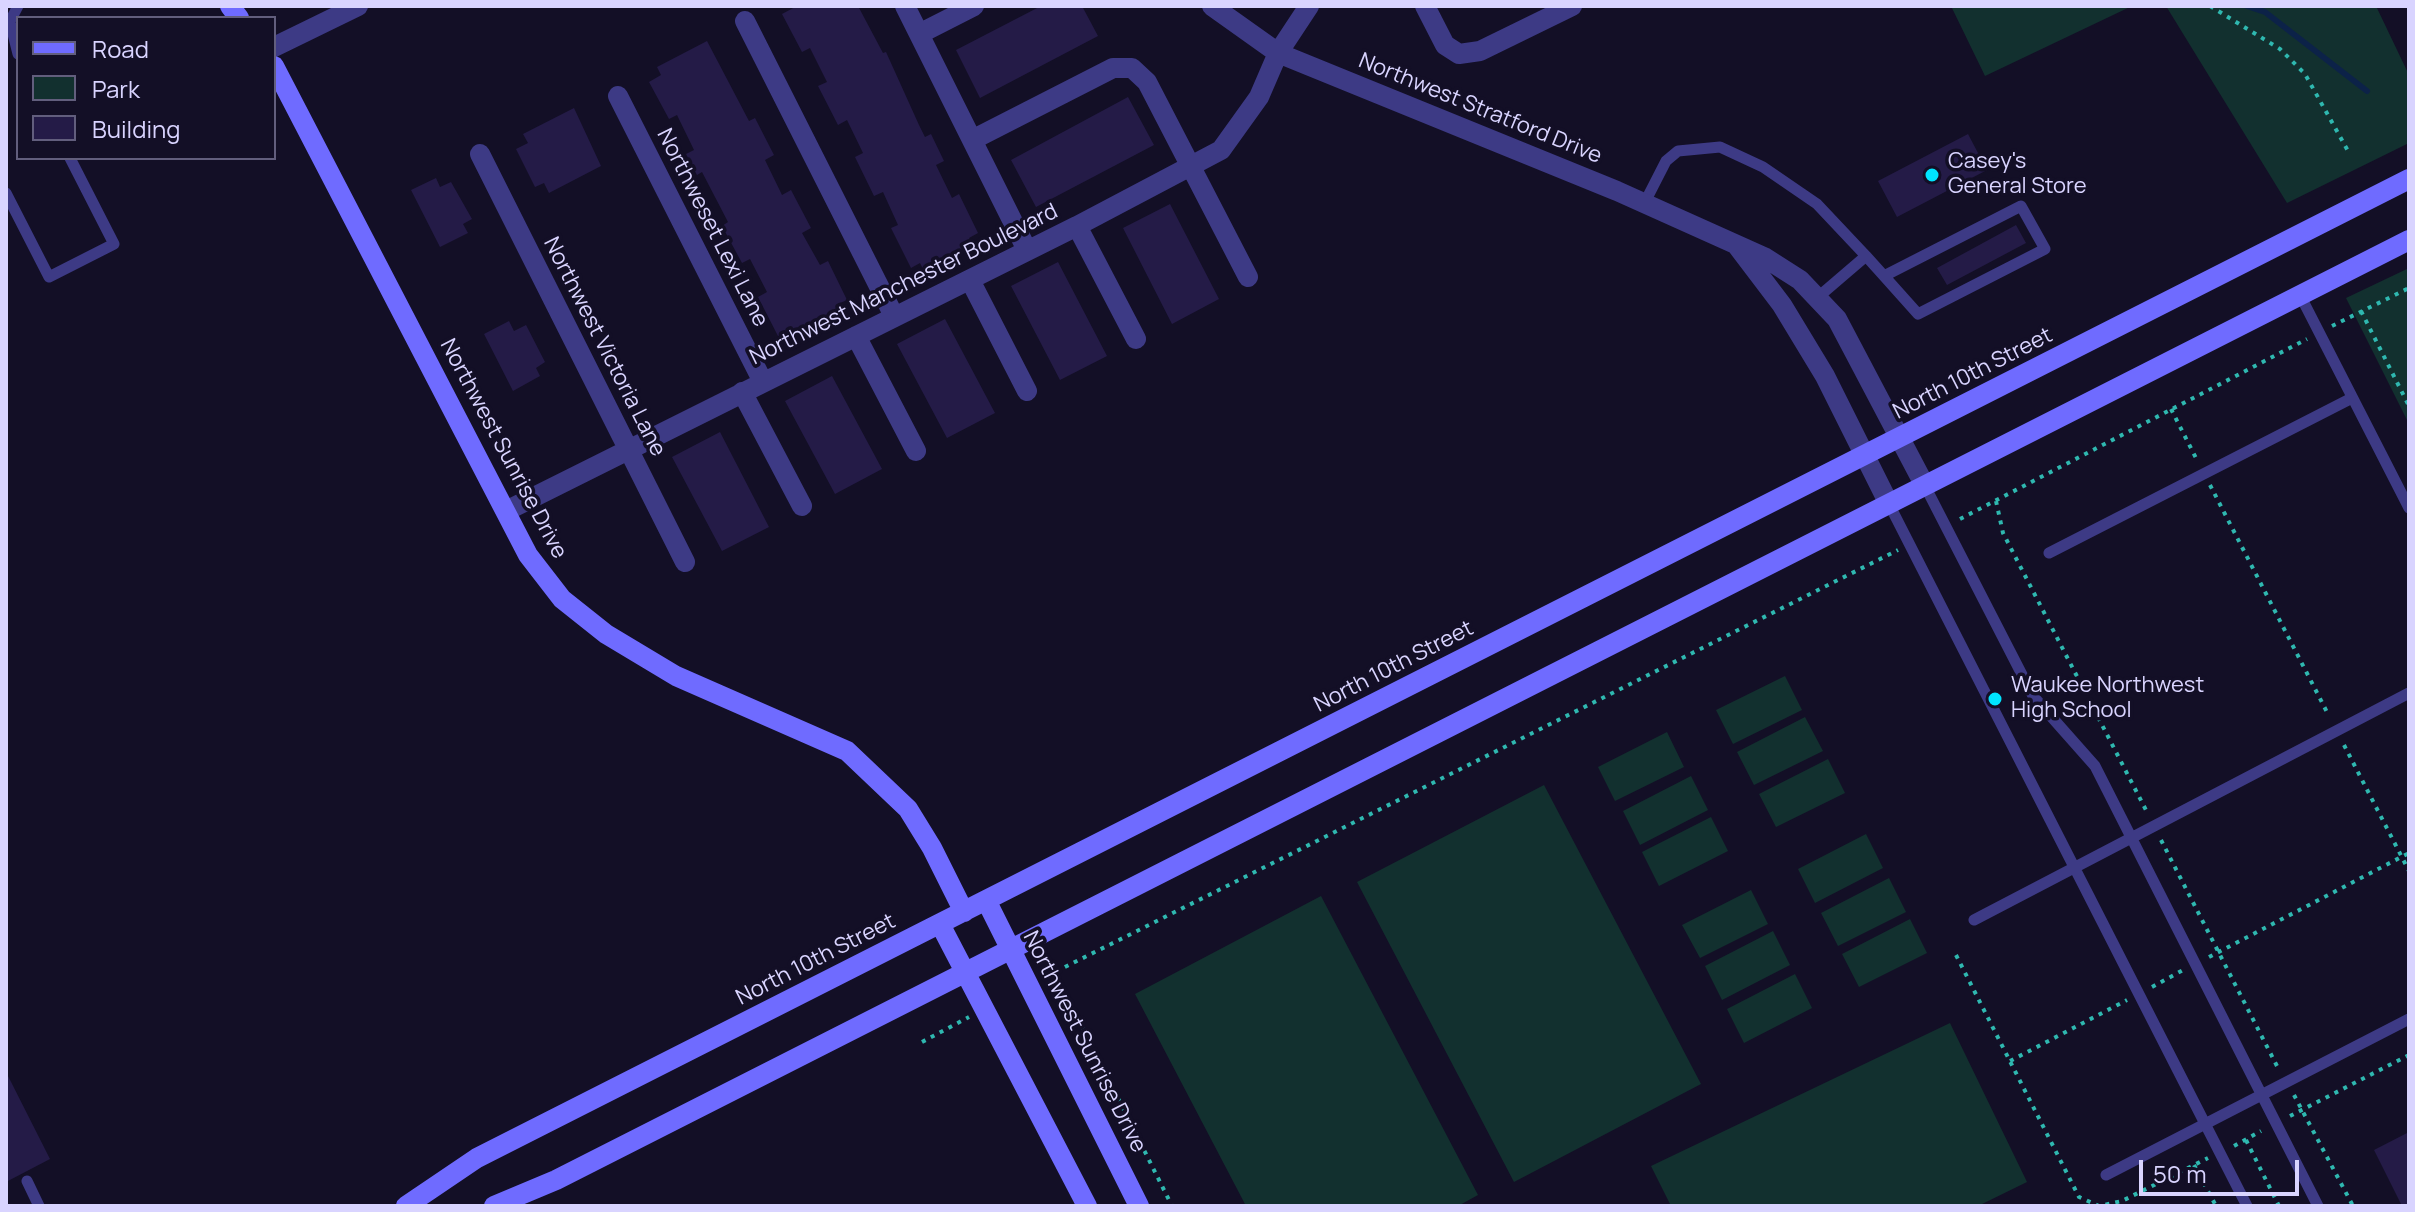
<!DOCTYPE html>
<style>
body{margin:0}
#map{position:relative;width:2415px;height:1212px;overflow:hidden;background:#130f26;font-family:Manrope,sans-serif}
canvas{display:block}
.frame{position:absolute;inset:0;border:8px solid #d9d4ff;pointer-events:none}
.legend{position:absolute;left:16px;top:16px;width:260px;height:144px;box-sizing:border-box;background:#130f26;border:2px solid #625e7d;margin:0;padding:10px 14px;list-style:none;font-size:24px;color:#d9d4ff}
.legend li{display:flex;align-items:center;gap:16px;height:40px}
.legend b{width:40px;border:2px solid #625e7d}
.scale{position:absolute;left:2139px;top:1160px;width:160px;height:36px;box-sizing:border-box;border:4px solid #d9d4ff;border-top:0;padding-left:10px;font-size:24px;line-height:28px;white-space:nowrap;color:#d9d4ff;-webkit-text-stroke:6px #130f26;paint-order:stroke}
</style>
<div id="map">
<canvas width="2415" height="1212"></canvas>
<div class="frame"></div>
<ul class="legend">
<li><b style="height:10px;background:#6f6bff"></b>Road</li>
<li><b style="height:22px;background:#12302f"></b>Park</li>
<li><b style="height:22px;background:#241b47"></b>Building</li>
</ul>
<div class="scale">50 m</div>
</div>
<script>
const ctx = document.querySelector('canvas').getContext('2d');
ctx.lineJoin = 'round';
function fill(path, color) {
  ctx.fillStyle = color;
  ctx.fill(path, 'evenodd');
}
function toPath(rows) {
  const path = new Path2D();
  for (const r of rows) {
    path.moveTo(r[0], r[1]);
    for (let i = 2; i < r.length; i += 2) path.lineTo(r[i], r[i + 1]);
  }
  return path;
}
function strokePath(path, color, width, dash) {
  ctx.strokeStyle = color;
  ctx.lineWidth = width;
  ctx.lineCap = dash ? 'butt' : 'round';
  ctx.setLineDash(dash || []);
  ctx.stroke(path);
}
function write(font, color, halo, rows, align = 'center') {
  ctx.font = font + ' Manrope,sans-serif';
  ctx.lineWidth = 7;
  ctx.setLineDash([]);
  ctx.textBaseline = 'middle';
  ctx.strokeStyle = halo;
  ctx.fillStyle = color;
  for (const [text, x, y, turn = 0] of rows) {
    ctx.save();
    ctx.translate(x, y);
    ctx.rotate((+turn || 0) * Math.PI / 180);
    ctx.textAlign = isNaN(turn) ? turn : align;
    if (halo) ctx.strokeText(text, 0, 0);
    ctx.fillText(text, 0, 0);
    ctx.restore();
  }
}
fill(toPath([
 [1951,6,2132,6,1985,76],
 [2166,6,2376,6,2409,75,2409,143,2287,203],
 [2409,268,2409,424,2346,298],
 [1785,676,1802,710,1733,744,1716,710],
 [1805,717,1823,751,1754,785,1737,752],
 [1667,732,1684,767,1615,801,1598,767],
 [1828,759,1845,793,1776,827,1759,794],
 [1691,776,1708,810,1640,845,1623,811],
 [1544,785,1701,1084,1514,1182,1357,882],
 [1711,817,1728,851,1659,886,1642,852],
 [1866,834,1883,868,1815,903,1798,869],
 [1889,878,1906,912,1838,946,1821,913],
 [1751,890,1768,924,1700,958,1682,925],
 [1321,896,1478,1195,1458,1206,1246,1206,1135,994],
 [1910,919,1927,953,1859,987,1842,954],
 [1773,931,1790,965,1722,1000,1705,966],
 [1795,974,1812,1008,1744,1043,1727,1009],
 [1950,1023,2027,1182,1978,1206,1671,1206,1651,1166]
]), '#12302f');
strokePath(toPath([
 [2247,6,2265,12,2367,91]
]), '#0c2248', 6);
fill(toPath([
 [797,6,858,6,883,53,886,52,919,125,925,137,931,134,944,161,936,165,952,198,959,194,978,233,969,238,974,247,924,271,920,263,911,268,891,228,898,225,883,192,874,196,855,157,863,153,847,120,838,125,818,86,827,82,810,48,802,52,782,14],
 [1041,6,1082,6,1098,36,980,98,956,50],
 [707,41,749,121,755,118,774,155,765,160,782,195,791,190,811,228,802,233,820,265,828,261,847,300,838,304,843,313,791,339,787,331,778,336,758,297,767,292,750,259,742,263,722,226,728,222,702,172,697,175,686,154,694,150,677,115,669,119,649,82,661,75,657,67],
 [1128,97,1154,145,1036,207,1011,160],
 [574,108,601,166,549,193,544,183,535,187,516,149,528,143,523,134],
 [1968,134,1987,170,1897,217,1878,181],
 [436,178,440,187,451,182,472,219,463,224,468,233,440,247,411,190],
 [1170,204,1219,299,1172,324,1123,228],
 [2016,225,2026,243,1947,285,1937,268],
 [1058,262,1107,356,1060,380,1011,286],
 [945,319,995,413,947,438,897,344],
 [509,321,514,331,526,325,545,362,536,368,540,376,513,391,484,334],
 [832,376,882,469,835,494,785,401],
 [720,432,769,527,722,551,672,457],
 [6,1072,50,1159,6,1182],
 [2409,1132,2409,1206,2402,1206,2374,1150]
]), '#241b47');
strokePath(toPath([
 [2210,6,2280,49,2305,74,2348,151],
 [2361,311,2409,406],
 [2332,326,2409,288],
 [2171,409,2197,460],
 [2210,485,2329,716],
 [1996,501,2003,533,2148,814],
 [1960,519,2307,339],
 [2344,745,2409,871],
 [2161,840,2279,1070],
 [1956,955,2079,1197,2099,1206,2122,1201,2208,1158],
 [2209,957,2409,853],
 [1055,972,1172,1206],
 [1047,976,1898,550],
 [2152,987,2183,970],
 [922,1042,969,1017],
 [2010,1061,2127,1000],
 [2294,1095,2353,1206],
 [2290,1116,2409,1055],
 [2246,1140,2279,1206],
 [2234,1146,2261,1131],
 [2194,1165,2216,1206]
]), '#2fb8b0', 4, [4, 6]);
strokePath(toPath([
 [10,22,18,54],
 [7,27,18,6],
 [6,193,49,277,114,244,70,158],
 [1644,204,1666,161,1678,151,1720,147,1763,167,1817,204,1866,256],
 [2300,295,2409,508],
 [1817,298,1866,256,1884,276,2021,206,2045,249,1918,314,1884,276],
 [1925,486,2033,696,2095,766,2318,1206],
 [1889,504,2247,1206],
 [2049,553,2352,398],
 [1974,920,2409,693],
 [2106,1175,2409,1019],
 [27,1181,39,1206]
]), '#3d3a85', 11);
strokePath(toPath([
 [905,6,1027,250],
 [1212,6,1278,53,1617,191,1764,257,1800,280,1837,319,1925,486],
 [1425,6,1445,45,1459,54,1480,51,1572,6],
 [745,21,894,316],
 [919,34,974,6],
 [274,47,358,6],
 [618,96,763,382],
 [974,139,1113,68,1132,68,1147,82,1248,277],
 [480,154,685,562],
 [1077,226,1136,339],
 [1738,247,1782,305,1825,376,1889,504],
 [970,280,1027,391],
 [856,336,916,451],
 [742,392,802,506],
 [506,511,1077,226,1221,150,1259,97,1278,53,1309,6]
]), '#3d3a85', 20);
strokePath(toPath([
 [230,6,239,18],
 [274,66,528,555,562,599,606,634,676,676,847,751,908,809,932,848,964,912],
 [986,900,1139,1206],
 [940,924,1087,1206],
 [406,1206,477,1158,2409,179],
 [494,1206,556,1180,2409,240]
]), '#6f6bff', 20);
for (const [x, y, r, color] of [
 [1932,175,8,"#00e5ff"],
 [1995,699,8,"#00e5ff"]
]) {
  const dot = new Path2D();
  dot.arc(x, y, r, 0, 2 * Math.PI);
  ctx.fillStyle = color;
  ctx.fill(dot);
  strokePath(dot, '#130f26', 3);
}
write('22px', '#d9d4ff', '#130f26', [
 ["Northwest Stratford Drive",1480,109,22],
 ["Northweset Lexi Lane",712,228,63],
 ["Northwest Manchester Boulevard",904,285,-26],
 ["Northwest Victoria Lane",604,347,63],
 ["North 10th Street",1973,374,-27],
 ["Northwest Sunrise Drive",503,449,62],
 ["North 10th Street",1394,667,-27],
 ["North 10th Street",816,960,-27],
 ["Northwest Sunrise Drive",1084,1042,63]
]);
write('22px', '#d9d4ff', '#130f26', [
 ["Casey's",1948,162],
 ["General Store",1948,187],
 ["Waukee Northwest",2011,686],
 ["High School",2011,711]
], 'left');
</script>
